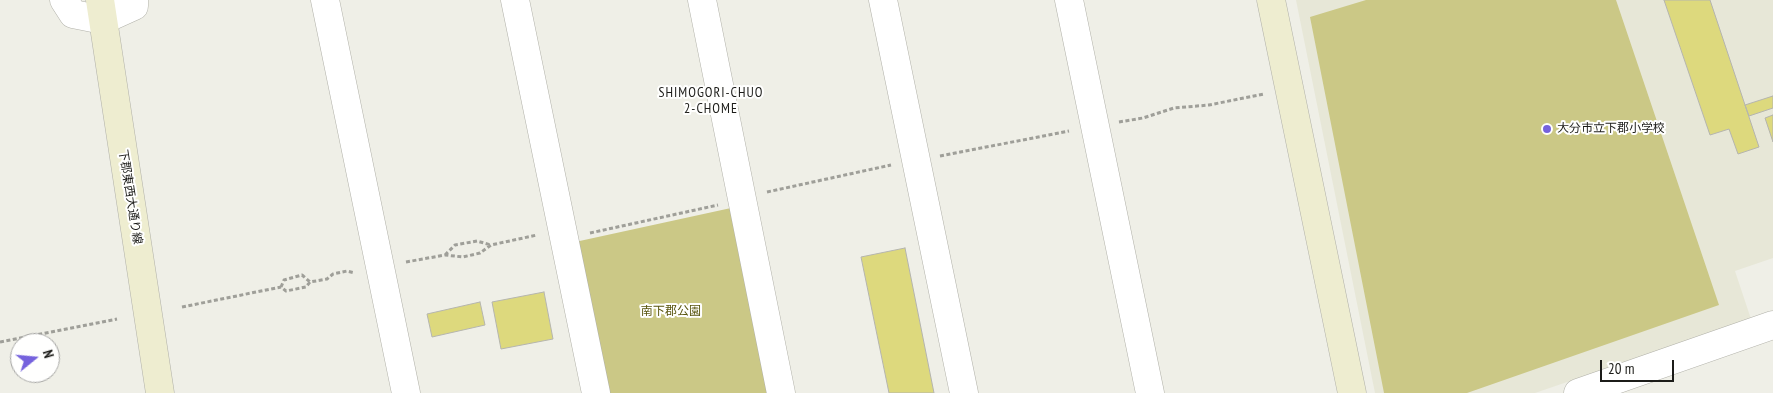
<!DOCTYPE html>
<meta charset="utf-8">
<style>
body{margin:0}
#map{position:relative;width:1773px;height:393px;overflow:hidden;background:#efefe7;font-family:"PT Sans Narrow",sans-serif}
canvas{display:block}
.north{position:absolute;left:10px;top:333px;width:50px;height:50px;box-sizing:border-box;background:#fffffe;border:1px solid #a4a4a2;border-radius:50%;rotate:73deg;font-size:14px;font-weight:700;line-height:20px;text-align:center;color:#1c1c19}
.north::after{content:'';display:block;margin:auto;width:18px;height:22px;background:#7562dd;clip-path:polygon(50% 0,100% 100%,50% 72%,0 100%)}
.scale{position:absolute;left:1600px;top:360px;width:74px;height:22px;box-sizing:border-box;border:2px solid #1c1c19;border-top:0;padding-left:6px;font-size:15px;line-height:18px;white-space:nowrap;color:#1c1c19;-webkit-text-stroke:4px #fffffe;paint-order:stroke}
</style>
<div id="map">
<canvas width="1773" height="393"></canvas>
<div class="north">N</div>
<div class="scale">20 m</div>
</div>
<script>
const ctx = document.querySelector('canvas').getContext('2d');
ctx.lineJoin = 'round';
function fill(path, color) {
  ctx.fillStyle = color;
  ctx.fill(path, 'evenodd');
}
function toPath(rows) {
  const path = new Path2D();
  for (const r of rows) {
    path.moveTo(r[0], r[1]);
    for (let i = 2; i < r.length; i += 2) path.lineTo(r[i], r[i + 1]);
  }
  return path;
}
function strokePath(path, color, width, dash) {
  ctx.strokeStyle = color;
  ctx.lineWidth = width;
  ctx.lineCap = dash ? 'butt' : 'round';
  ctx.setLineDash(dash || []);
  ctx.stroke(path);
}
function write(font, color, halo, rows, align = 'center') {
  ctx.font = font + ' "PT Sans Narrow","Noto Sans JP",sans-serif';
  ctx.lineWidth = 4;
  ctx.setLineDash([]);
  ctx.textBaseline = 'middle';
  ctx.strokeStyle = halo;
  ctx.fillStyle = color;
  for (const [text, x, y, turn = 0] of rows) {
    ctx.save();
    ctx.translate(x, y);
    ctx.rotate((+turn || 0) * Math.PI / 180);
    ctx.textAlign = isNaN(turn) ? turn : align;
    if (halo) ctx.strokeText(text, 0, 0);
    ctx.fillText(text, 0, 0);
    ctx.restore();
  }
}
fill(toPath([
 [1296,0,1773,0,1773,258,1735,271,1751,319,1535,393,1375,393]
]), '#e7e7d7');
fill(toPath([
 [1366,0,1616,0,1719,305,1467,393,1384,393,1310,17],
 [731,208,769,393,607,393,575,242]
]), '#cbc886');
const building = toPath([
 [1664,0,1710,0,1759,147,1738,154,1729,129,1710,135,1664,0],
 [1773,96,1773,108,1749,116,1745,105,1773,96],
 [1773,115,1773,142,1765,118,1773,115],
 [905,248,934,393,889,393,861,257,905,248],
 [544,292,553,339,501,349,492,302,544,292],
 [480,302,485,325,432,337,427,314,480,302]
]);
fill(building, '#ddd97d');
strokePath(building, '#b5b5ae', 1);
const street = toPath([
 [64,0,73,14,103,20,134,6,134,0],
 [325,0,406,393],
 [515,0,596,393],
 [702,0,781,393],
 [883,0,964,393],
 [1069,0,1150,393],
 [1578,393,1773,325]
]);
const secondary = toPath([
 [100,0,160,393],
 [1271,0,1352,393]
]);
strokePath(street, '#b1b1a9', 29);
strokePath(secondary, '#b1b1a9', 29);
strokePath(toPath([
 [1119,122,1143,118,1174,108,1209,105,1264,94],
 [940,156,1069,131],
 [767,192,891,165],
 [590,233,718,205],
 [445,255,455,245,477,241,491,245],
 [406,262,445,255,463,257,480,253,491,245,537,235],
 [281,287,284,280,302,275,310,282],
 [182,307,281,287,286,291,306,287,310,282,327,279,333,274,347,271,355,273],
 [0,342,117,319]
]), '#9f9f99', 3, [4, 2.5]);
strokePath(street, '#fff', 28);
strokePath(secondary, '#eeedd0', 28);
for (const [x, y, r, color] of [
 [1547,129,5,"#7562dd"]
]) {
  const dot = new Path2D();
  dot.arc(x, y, r, 0, 2 * Math.PI);
  ctx.fillStyle = color;
  ctx.fill(dot);
  strokePath(dot, '#fffffe', 2);
}
write('12px', '#1c1c19', '#fffffe', [
 ["大分市立下郡小学校",1557,129]
], 'left');
write('12px', '#1c1c19', '#fffffe', [
 ["下郡東西大通り線",130,197,81]
]);
write('12px', '#59550f', '#fffffe', [
 ["南下郡公園",671,312]
]);
ctx.letterSpacing = '1px';
write('14px', '#1c1c19', '#fffffe', [
 ["SHIMOGORI-CHUO",711,93],
 ["2-CHOME",711,109]
]);
ctx.letterSpacing = '0px';
</script>
